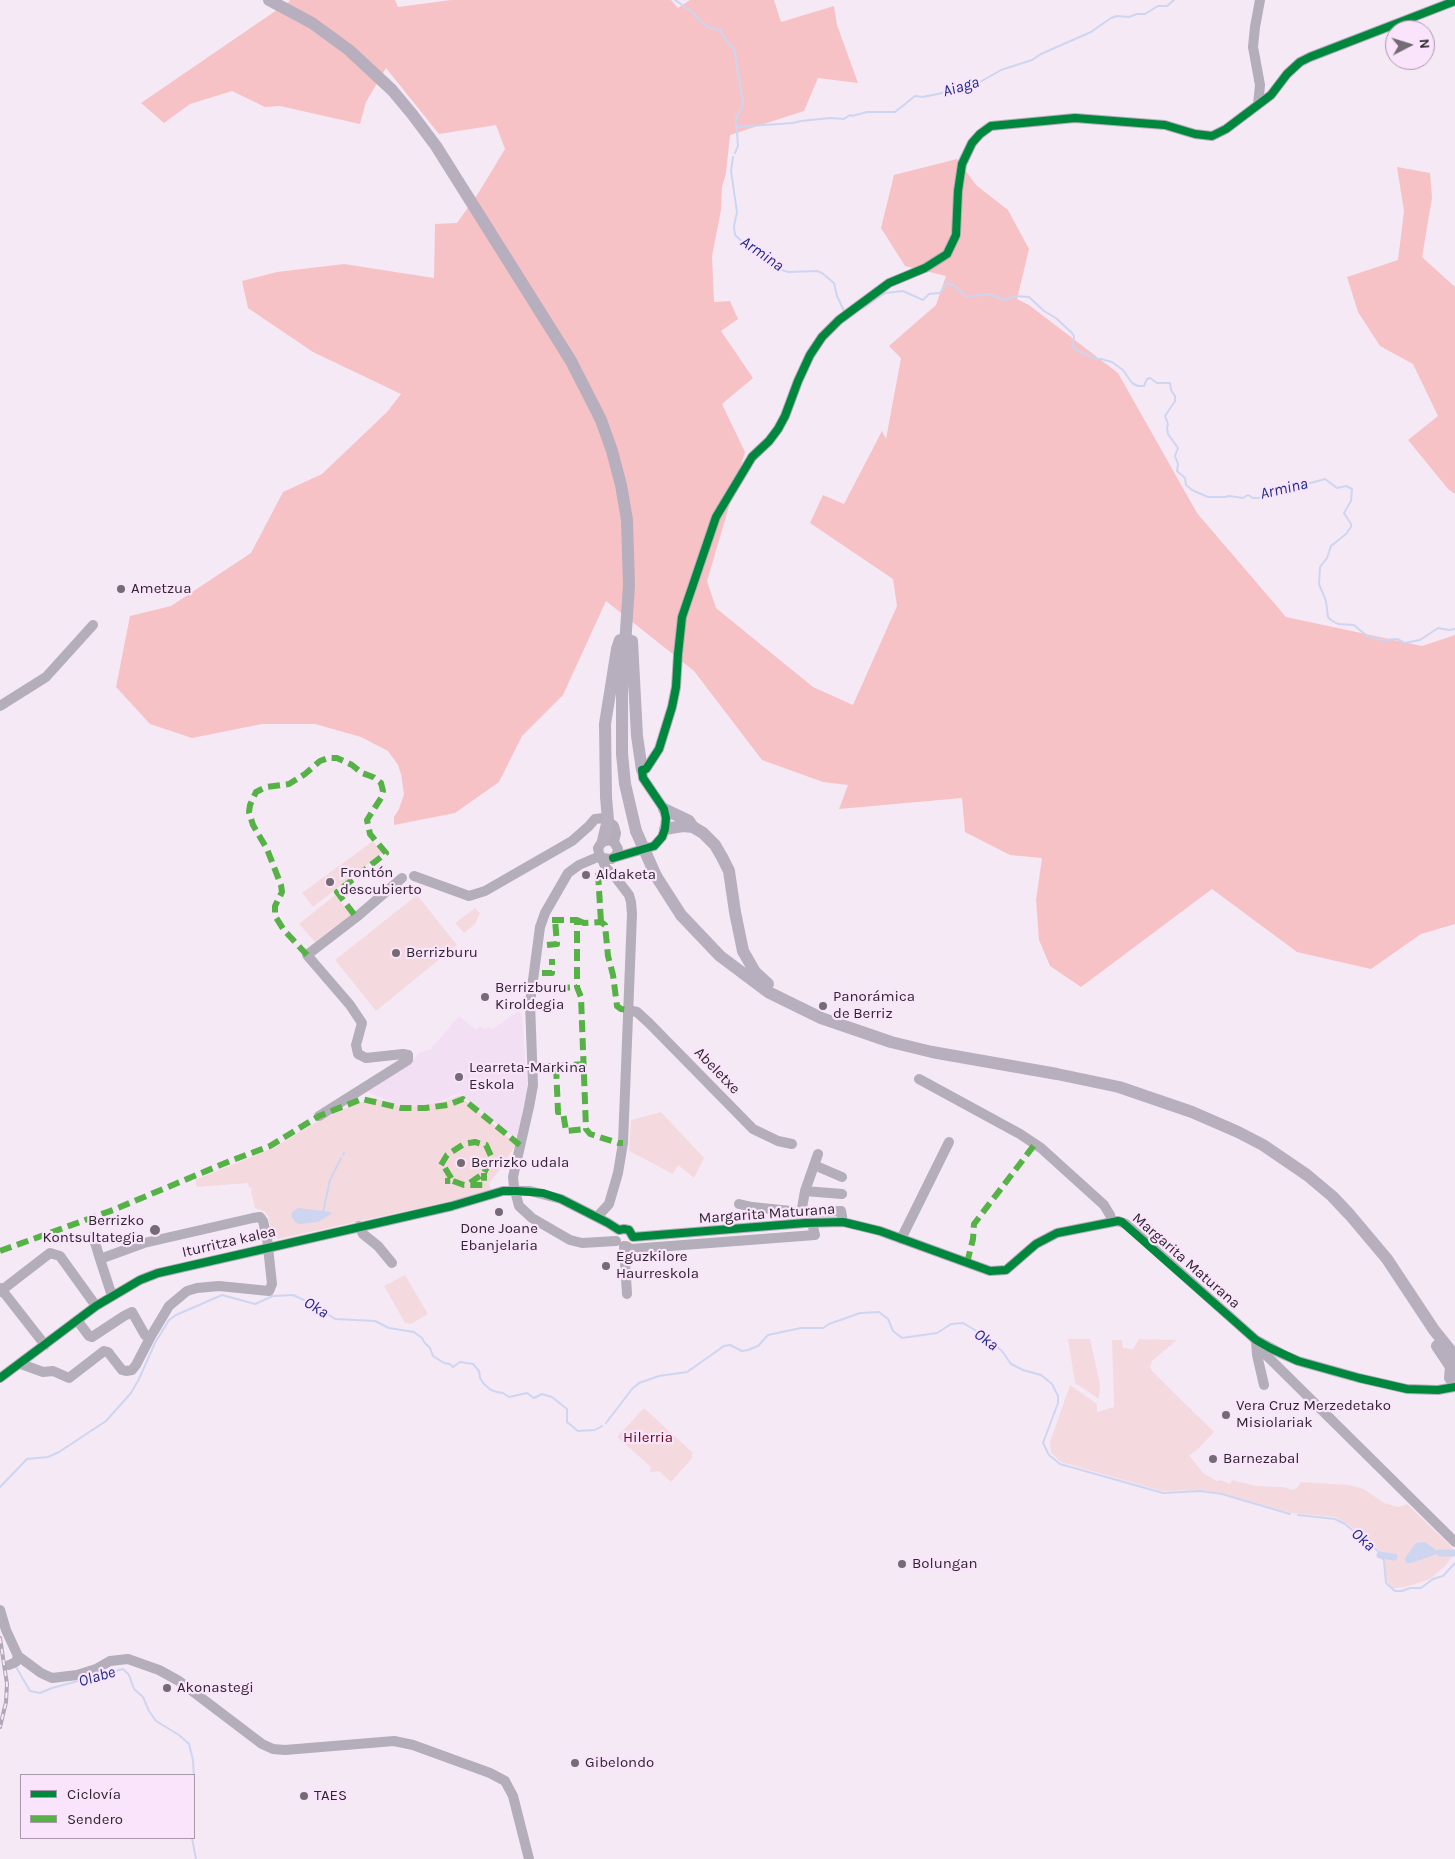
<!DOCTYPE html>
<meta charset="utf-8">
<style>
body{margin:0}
#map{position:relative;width:1455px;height:1859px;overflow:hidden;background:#f5e9f6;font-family:Karla,sans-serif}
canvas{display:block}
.legend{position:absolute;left:20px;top:1774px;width:175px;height:65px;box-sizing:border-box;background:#fae4fb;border:1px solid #a998a9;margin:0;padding:6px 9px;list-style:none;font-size:15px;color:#2f272f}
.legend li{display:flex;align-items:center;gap:10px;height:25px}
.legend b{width:25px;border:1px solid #a998a9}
.north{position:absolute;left:1385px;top:20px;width:50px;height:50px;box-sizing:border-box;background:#fae4fb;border:1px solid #a998a9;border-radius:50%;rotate:85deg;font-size:14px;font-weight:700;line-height:20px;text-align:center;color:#2f272f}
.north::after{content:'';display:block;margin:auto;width:18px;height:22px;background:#746b75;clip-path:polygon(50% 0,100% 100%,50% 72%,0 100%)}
</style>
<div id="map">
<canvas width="1455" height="1859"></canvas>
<ul class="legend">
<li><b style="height:6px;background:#00873e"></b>Ciclovía</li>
<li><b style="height:6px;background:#56b246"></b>Sendero</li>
</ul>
<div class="north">N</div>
</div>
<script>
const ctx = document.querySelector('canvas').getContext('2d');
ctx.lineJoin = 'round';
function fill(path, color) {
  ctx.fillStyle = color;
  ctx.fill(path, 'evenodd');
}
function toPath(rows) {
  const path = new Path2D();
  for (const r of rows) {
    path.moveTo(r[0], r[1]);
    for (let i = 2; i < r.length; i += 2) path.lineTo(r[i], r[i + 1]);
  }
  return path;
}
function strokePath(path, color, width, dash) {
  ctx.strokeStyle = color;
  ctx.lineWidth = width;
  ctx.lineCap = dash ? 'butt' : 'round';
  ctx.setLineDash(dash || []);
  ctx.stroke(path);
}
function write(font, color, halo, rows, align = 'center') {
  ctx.font = font + ' Karla,sans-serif';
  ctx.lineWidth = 4.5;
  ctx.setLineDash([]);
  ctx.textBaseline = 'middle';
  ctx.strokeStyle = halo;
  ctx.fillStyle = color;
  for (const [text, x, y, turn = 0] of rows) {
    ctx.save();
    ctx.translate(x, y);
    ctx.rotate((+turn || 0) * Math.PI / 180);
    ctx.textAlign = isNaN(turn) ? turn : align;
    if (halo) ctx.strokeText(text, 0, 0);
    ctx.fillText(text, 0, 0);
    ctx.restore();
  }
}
fill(toPath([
 [518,1011,522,1014,527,1085,525,1108,518,1141,459,1093,441,1101,409,1107,399,1106,368,1092,413,1060,419,1053,431,1049,459,1016,476,1030,480,1026,485,1029,488,1027,493,1029]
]), '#f3dff4');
fill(toPath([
 [373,841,382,853,313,907,302,893],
 [335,895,351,915,315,942,299,924],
 [417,895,457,945,376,1011,335,960],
 [475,908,480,913,475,924,464,933,455,923],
 [459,1095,516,1144,500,1170,489,1183,491,1189,465,1198,278,1239,272,1234,268,1216,264,1211,255,1208,251,1192,252,1188,249,1187,248,1183,197,1187,195,1180,273,1148,320,1120,353,1105,375,1098,398,1106,409,1107,446,1101],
 [661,1112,704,1158,694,1178,678,1165,673,1174,629,1151,631,1120],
 [405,1275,428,1314,411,1324,405,1323,384,1286],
 [1068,1339,1090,1339,1100,1384,1099,1399,1075,1383],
 [1139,1339,1177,1340,1152,1361,1150,1367,1152,1371,1214,1432,1196,1451,1189,1455,1203,1473,1217,1481,1221,1480,1230,1484,1232,1480,1256,1486,1283,1487,1292,1490,1297,1488,1301,1482,1349,1485,1364,1489,1384,1503,1398,1507,1407,1504,1452,1547,1455,1553,1445,1566,1430,1579,1405,1587,1393,1588,1388,1583,1385,1575,1385,1561,1377,1548,1350,1526,1336,1517,1291,1513,1222,1493,1201,1490,1162,1491,1061,1462,1051,1453,1050,1442,1070,1385,1097,1404,1097,1412,1114,1407,1112,1340,1122,1340,1123,1348,1133,1349],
 [644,1408,693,1453,691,1456,693,1457,671,1482,659,1471,650,1472,651,1467,617,1437]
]), '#f4dadf');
fill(toPath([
 [289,0,395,0,398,7,451,0,671,0,678,8,690,0,774,0,781,22,834,6,837,25,858,83,818,78,804,111,730,135,726,173,722,187,721,210,712,256,714,302,730,301,738,319,721,331,753,378,722,404,745,452,707,581,716,608,813,687,853,705,897,606,893,579,810,523,823,495,844,504,882,431,886,439,901,358,889,346,936,305,946,276,905,266,881,228,894,175,957,159,976,185,1008,210,1029,249,1017,299,1029,305,1118,373,1197,513,1286,617,1422,646,1455,635,1455,924,1421,934,1371,969,1297,952,1212,889,1081,987,1050,966,1039,940,1036,900,1042,858,1010,855,965,832,962,798,839,809,848,785,823,782,762,760,694,671,606,601,563,695,522,736,499,782,455,813,394,825,394,817,399,809,404,794,401,774,398,765,388,751,361,737,315,724,262,724,192,738,150,724,116,687,130,616,171,606,251,553,283,492,322,474,387,412,401,394,313,352,248,308,242,281,277,272,344,264,434,278,435,224,457,223,479,192,505,149,496,125,439,134,386,68,366,102,360,124,280,106,265,107,232,91,190,104,164,123,141,103,290,1],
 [1397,167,1430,173,1432,198,1422,257,1455,287,1455,494,1448,489,1408,440,1438,416,1413,364,1380,346,1358,312,1347,277,1398,260,1404,211]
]), '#f7c2c6');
fill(toPath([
 [298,1208,331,1212,331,1214,318,1222,300,1224,296,1223,291,1216,292,1212],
 [1425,1542,1440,1553,1411,1563,1406,1563,1405,1558,1416,1543]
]), '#ced5f1');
strokePath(toPath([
 [675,0,692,12,699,20,710,28,720,30,727,42,734,48,743,103,742,108,736,117,738,146,735,153],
 [736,127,793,123,801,121,830,118,844,119,850,115,852,116,867,112,895,112,915,96,923,97,942,93,953,86,980,82,1001,70,1032,60,1041,54,1091,32,1111,18,1117,16,1129,17,1137,14,1145,14,1158,6,1167,6,1174,0],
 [733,157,731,171,737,212,734,226,735,235,747,246,760,253,774,267,788,272,817,271,822,273,834,283,837,296,844,311],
 [863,308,885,293,903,291,923,300,929,294,940,293,947,283,955,286,967,297,988,294,1005,300,1015,296,1029,297,1044,311,1056,318,1072,333,1074,336,1073,346,1076,350,1096,359,1101,359,1112,362,1123,370,1132,383,1138,386,1144,386,1147,379,1150,378,1157,383,1170,383,1171,390,1175,396,1175,401,1165,416,1168,424,1167,428,1168,434,1178,448,1175,456,1178,464,1177,471,1185,478,1186,485,1192,490,1208,497,1225,497,1229,496,1243,498,1248,495,1253,498,1259,498,1272,491,1282,491,1325,479,1337,488,1346,486,1352,489,1351,501,1344,513,1351,524,1351,527,1346,534,1331,546,1327,558,1320,567,1319,584,1326,601,1328,617,1331,620,1338,624,1354,625,1367,636,1377,639,1384,640,1397,639,1405,643,1420,640,1438,628,1449,630,1455,629],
 [343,1155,344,1153],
 [323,1212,330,1180,341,1158],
 [606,1423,632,1389,639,1383,659,1376,687,1372,724,1346,730,1345,742,1351,748,1350,758,1346,768,1335,801,1328,823,1328,829,1324,860,1313,879,1312,888,1319,893,1331,902,1338,937,1333,951,1324,963,1323,980,1333,1002,1351,1011,1364,1023,1370,1041,1375,1052,1384,1058,1396,1058,1403,1043,1443,1049,1455,1060,1464,1163,1493,1201,1491,1222,1494,1290,1514],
 [0,1487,27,1459,48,1457,59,1452,106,1421,131,1393,139,1379,155,1343,169,1320,176,1315,222,1295,255,1304,273,1296,293,1295,306,1301,319,1310,321,1314,329,1315,335,1319,375,1321,389,1328,414,1332,422,1338,424,1342,430,1348,433,1356,444,1363,450,1364,453,1367,460,1362,473,1364,479,1371,480,1378,484,1384,491,1390,497,1392,503,1393,509,1397,527,1393,534,1398,542,1394,552,1397,567,1409,567,1422,578,1431,595,1430,602,1426],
 [1298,1515,1335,1519,1345,1524,1378,1551,1384,1561,1386,1583,1395,1591,1402,1591,1410,1588,1421,1588,1433,1579,1443,1576,1455,1563],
 [16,1667,30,1691,40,1693,52,1688,123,1669,129,1675,134,1689,143,1697,149,1711,156,1721,179,1735,189,1744,193,1760,194,1777],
 [192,1838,196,1859]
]), '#ced5f1', 2);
strokePath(toPath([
 [1440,1553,1455,1553],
 [1380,1555,1394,1557]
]), '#ced5f1', 7);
strokePath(toPath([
 [1258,105,1260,85,1253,47,1255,27,1260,0],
 [0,706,46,677,93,625],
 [613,858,654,846,662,837,665,829,666,818,664,809,643,778,642,770,646,769,659,749,672,707,676,687,678,654,682,617,716,517,752,457,769,441,778,429,785,416,798,381,810,355,822,337,839,320,889,283,925,268,947,254,956,235,958,191,962,164,972,143,980,134,991,126,1075,118,1165,125,1195,134,1212,136,1226,129,1271,95,1287,74,1300,62,1310,57,1455,1],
 [414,876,469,896,485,891,572,841,589,826,595,819,604,818,614,826,616,833,614,842],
 [628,1010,637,1012,650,1024,753,1129,778,1141,792,1144],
 [919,1079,1020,1134,1041,1148,1104,1205,1110,1215,1112,1222],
 [319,1116,408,1060,408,1055,403,1054,366,1058,358,1054,356,1045,362,1023,350,1005,307,955,359,915,402,878],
 [818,1154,805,1191,802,1208,807,1212,841,1211,843,1222],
 [814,1165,842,1177],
 [515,1191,519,1206,532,1218,570,1240,582,1243,616,1241],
 [517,1191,514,1187,513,1177,529,1107,533,1085,530,1003,540,927,545,913,568,873,579,865,600,856],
 [805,1191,842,1194],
 [739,1204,752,1207,791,1211],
 [597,1217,609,1204,618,1173,623,1143,632,914,631,902,629,895,616,878,606,868,599,853,598,848,602,842,609,840,614,842,618,849,617,854,612,859,602,858],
 [359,1226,363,1234,378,1246,392,1263],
 [93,1236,100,1259],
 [633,1237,805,1223,843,1222,880,1231,990,1271,1006,1270,1036,1244,1057,1233,1118,1221,1126,1224,1256,1340,1282,1354,1298,1361,1359,1378,1407,1389,1438,1390,1455,1387],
 [901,1239,949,1142],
 [624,1246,627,1294],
 [626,1246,631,1249,815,1235,812,1223],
 [0,1288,2,1290,50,1253,60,1256,96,1306],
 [0,1292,2,1290,45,1345],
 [77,1320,89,1336,92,1337,124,1316,132,1312,145,1335,151,1336,169,1306,187,1291,197,1288,219,1286,269,1291,272,1284,267,1238,263,1221,260,1217,253,1218,144,1243,100,1259,112,1296],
 [1256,1341,1257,1355,1264,1385],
 [1258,1343,1261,1350,1455,1542],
 [21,1364,43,1372,53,1371,69,1378,104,1351,108,1352,122,1370,126,1371,132,1370,136,1365,151,1336],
 [0,1378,96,1306,140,1280,158,1273,452,1206,503,1191,530,1191,561,1199,608,1223,619,1230,624,1229,629,1230,633,1237],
 [0,1610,6,1630,18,1656,41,1673,52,1678,77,1675,96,1669,110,1661,128,1659,159,1670,179,1681,262,1744,273,1749,285,1750,394,1741,413,1745,490,1773,505,1781,513,1796,529,1859],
 [9,1665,16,1662,18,1656]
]), '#b4adba', 10);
strokePath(toPath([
 [269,0,312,23,349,50,392,90,412,114,436,146,571,361,601,420,612,451,621,485,627,520,629,585,622,691,622,754,625,784,636,831],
 [632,641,637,736,642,770],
 [664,809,689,821,693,827,703,833,715,845,722,857,729,871,735,912,743,951,755,972,768,984],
 [665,829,683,826,693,827],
 [603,841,608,820,606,797,605,724,617,649,620,640],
 [656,876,681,915,720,956,768,992,821,1018,891,1042,932,1052,1057,1074,1119,1087,1192,1112,1238,1132,1263,1145,1307,1175,1332,1196,1350,1215,1387,1259,1434,1330,1455,1356],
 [1437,1346,1451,1367,1450,1378]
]), '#b7aebe', 12);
const rail = toPath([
 [0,1638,7,1684,6,1702,0,1727]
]);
strokePath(rail, '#afa8b5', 4);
strokePath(rail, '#fae4fb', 2, [5.5]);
strokePath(toPath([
 [636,831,656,876]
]), '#b7aebe', 12);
strokePath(toPath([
 [598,873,601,922],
 [552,920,577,920,577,987,581,997,586,1129,590,1134,618,1143,623,1143],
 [577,920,584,923,601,922,605,925,608,956,613,975,617,1006,621,1009,628,1010],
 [547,945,557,944,555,920],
 [307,955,284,930,275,916,275,906,282,892,281,885,267,849,253,825,249,812,250,805,256,792,266,787,289,784,305,774,320,761,328,758,337,758,352,765,362,773,373,777,381,783,383,791,381,798,367,820,370,834,386,853,337,892,356,917],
 [542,973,552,973,552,959],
 [540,989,577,987],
 [539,1066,556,1066,558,1112,563,1112,566,1131,586,1129],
 [556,1066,585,1064],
 [441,1165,447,1155,464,1144,475,1142,486,1145,491,1156,489,1163,484,1173,467,1185],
 [445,1168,453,1181,445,1181],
 [453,1181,464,1185,484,1185,484,1173],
 [0,1251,113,1210,230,1161,270,1146,319,1116,362,1099,401,1108,425,1108,448,1105,463,1099,521,1146],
 [967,1263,973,1239,974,1224,1035,1144]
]), '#56b246', 6, [12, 6]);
strokePath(toPath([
 [613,858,654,846,662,837,665,829,666,818,664,809,643,778,642,770,646,769,659,749,672,707,676,687,678,654,682,617,716,517,752,457,769,441,778,429,785,416,798,381,810,355,822,337,839,320,889,283,925,268,947,254,956,235,958,191,962,164,972,143,980,134,991,126,1075,118,1165,125,1195,134,1212,136,1226,129,1271,95,1287,74,1300,62,1310,57,1455,1],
 [0,1378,96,1306,140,1280,158,1273,452,1206,503,1191,517,1191,543,1193,561,1199,608,1223,619,1230,624,1229,629,1230,633,1237,805,1223,843,1222,880,1231,990,1271,1006,1270,1036,1244,1057,1233,1118,1221,1122,1222,1256,1340,1270,1348,1298,1361,1359,1378,1407,1389,1438,1390,1455,1387]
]), '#00873e', 8);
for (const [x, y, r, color] of [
 [121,589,5,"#746b75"],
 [586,875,5,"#746b75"],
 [330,882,5,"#746b75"],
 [396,953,5,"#746b75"],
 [485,997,5,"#746b75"],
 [823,1006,5,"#746b75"],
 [459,1077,5,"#746b75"],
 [461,1163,5,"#746b75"],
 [499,1212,5,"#746b75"],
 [155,1230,6,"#746b75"],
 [606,1266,5,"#746b75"],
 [1226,1415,5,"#746b75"],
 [1213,1459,5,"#746b75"],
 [902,1564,5,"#746b75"],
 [167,1688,5,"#746b75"],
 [575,1763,5,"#746b75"],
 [304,1796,5,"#746b75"]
]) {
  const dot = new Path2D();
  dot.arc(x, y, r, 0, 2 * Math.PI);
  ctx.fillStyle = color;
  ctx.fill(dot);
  strokePath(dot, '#fae4fb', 2);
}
write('15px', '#2f272f', '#fae4fb', [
 ["Ametzua",131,589],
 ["Frontón",340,873],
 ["descubierto",340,890],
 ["Aldaketa",596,875],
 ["Berrizburu",406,953],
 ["Berrizburu",495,988],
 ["Kiroldegia",495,1005],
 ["Panorámica",833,997],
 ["de Berriz",833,1014],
 ["Learreta-Markina",469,1068],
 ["Eskola",469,1085],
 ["Berrizko udala",471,1163],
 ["Berrizko",144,1221,"right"],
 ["Kontsultategia",144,1238,"right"],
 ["Done Joane",499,1229,"center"],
 ["Ebanjelaria",499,1246,"center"],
 ["Eguzkilore",616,1257],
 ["Haurreskola",616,1274],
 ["Vera Cruz Merzedetako",1236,1406],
 ["Misiolariak",1236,1423],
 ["Barnezabal",1223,1459],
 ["Bolungan",912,1564],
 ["Akonastegi",177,1688],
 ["Gibelondo",585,1763],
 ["TAES",314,1796]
], 'left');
write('15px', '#2f272f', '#fae4fb', [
 ["Abeletxe",717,1071,46],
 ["Margarita Maturana",767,1214,-4],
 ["Iturritza kalea",229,1242,-13],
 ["Margarita Maturana",1186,1261,41]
]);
write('15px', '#680615', '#fae4fb', [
 ["Hilerria",648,1438]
]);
write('italic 16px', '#1b2b8c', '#fae4fb', [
 ["Aiaga",961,87,-16],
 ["Armina",762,254,35],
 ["Armina",1284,489,-13],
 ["Oka",316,1308,31],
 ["Oka",986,1340,36],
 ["Oka",1363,1540,41],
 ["Olabe",97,1677,-16]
]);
</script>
